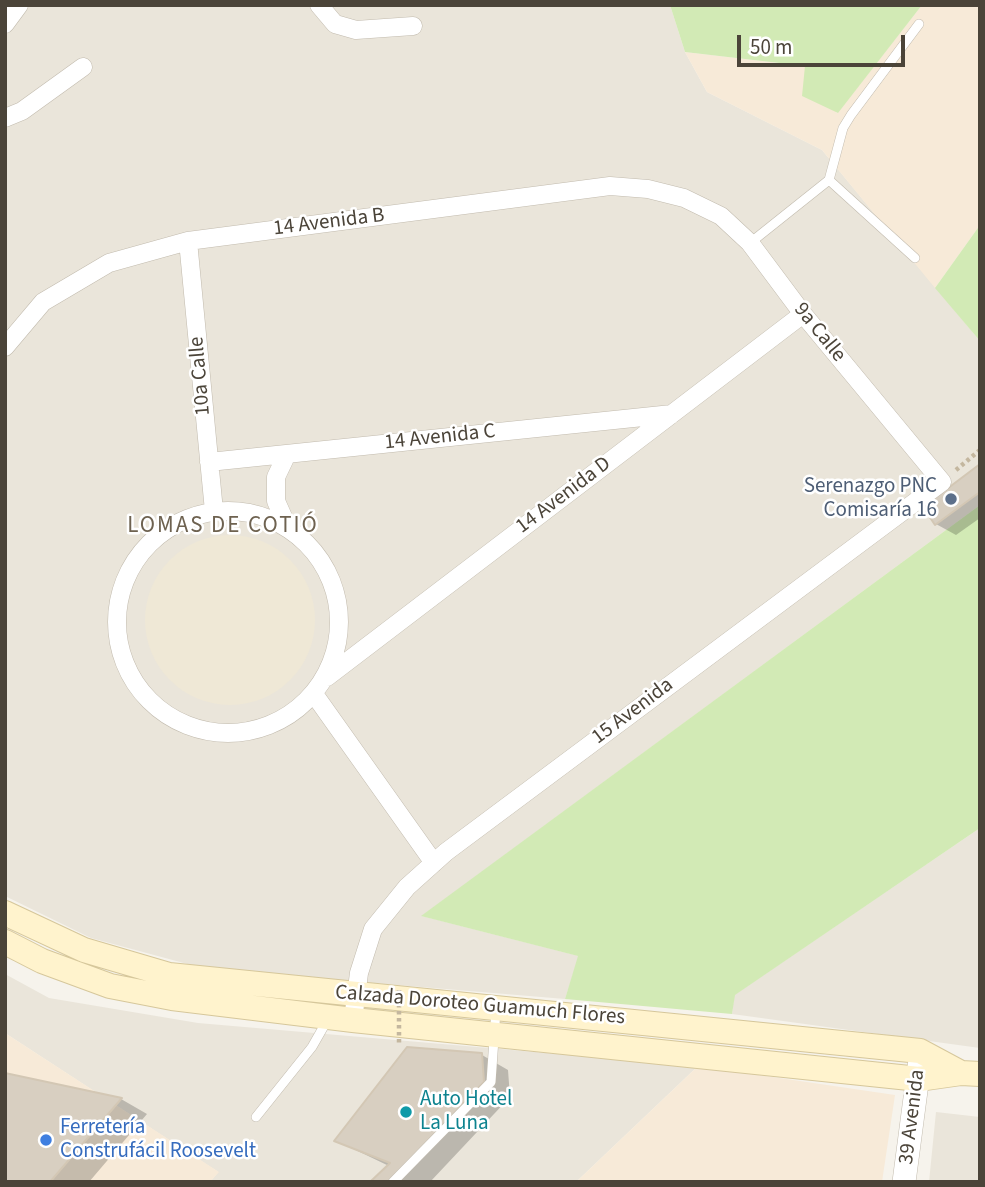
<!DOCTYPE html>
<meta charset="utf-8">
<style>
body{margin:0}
#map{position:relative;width:985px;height:1187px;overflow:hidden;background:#f6f3ec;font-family:"Source Sans 3",sans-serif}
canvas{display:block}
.frame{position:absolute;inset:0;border:7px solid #4b4439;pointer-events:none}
.scale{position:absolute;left:737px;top:35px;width:168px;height:32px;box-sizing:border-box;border:4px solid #4b4439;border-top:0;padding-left:9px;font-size:21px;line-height:24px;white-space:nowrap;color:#4b4439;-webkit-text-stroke:5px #fff;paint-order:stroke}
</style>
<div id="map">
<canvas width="985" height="1187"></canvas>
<div class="frame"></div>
<div class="scale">50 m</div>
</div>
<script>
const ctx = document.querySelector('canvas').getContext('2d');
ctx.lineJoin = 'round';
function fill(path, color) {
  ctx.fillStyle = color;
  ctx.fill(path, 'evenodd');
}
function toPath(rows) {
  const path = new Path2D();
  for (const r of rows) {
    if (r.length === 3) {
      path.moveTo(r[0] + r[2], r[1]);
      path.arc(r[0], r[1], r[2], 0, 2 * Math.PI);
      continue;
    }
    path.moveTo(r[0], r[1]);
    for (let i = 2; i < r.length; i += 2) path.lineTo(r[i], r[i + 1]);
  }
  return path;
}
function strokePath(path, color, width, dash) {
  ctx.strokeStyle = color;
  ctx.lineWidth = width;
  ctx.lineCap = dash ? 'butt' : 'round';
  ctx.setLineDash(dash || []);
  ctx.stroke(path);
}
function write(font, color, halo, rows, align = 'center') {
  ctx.font = font + ' "Source Sans 3",sans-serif';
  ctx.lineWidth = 5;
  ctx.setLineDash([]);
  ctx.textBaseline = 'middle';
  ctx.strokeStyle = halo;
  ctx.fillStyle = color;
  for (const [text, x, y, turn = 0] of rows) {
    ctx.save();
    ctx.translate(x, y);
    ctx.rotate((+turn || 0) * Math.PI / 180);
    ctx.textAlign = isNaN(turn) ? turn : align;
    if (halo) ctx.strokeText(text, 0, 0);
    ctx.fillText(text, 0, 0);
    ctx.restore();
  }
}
fill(toPath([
 [5,5,670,5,685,52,707,92,822,150,980,341,980,505,422,916,579,956,565,999,206,969,91,938,5,896],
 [980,828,980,1048,732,1014,734,995],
 [5,974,49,998,198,1023,698,1066,576,1182,210,1182,218,1172,5,1033],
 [936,1112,980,1117,980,1182,929,1182]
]), '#eae5da');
fill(toPath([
 [922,5,980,5,980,225,935,288,822,150,707,92,685,52,805,66,837,113],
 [5,1033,219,1172,210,1182,5,1182],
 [698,1066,895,1095,882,1182,576,1182]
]), '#f7ead8');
fill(toPath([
 [230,620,85]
]), '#efe8d6');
fill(toPath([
 [670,5,922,5,838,113,802,96,805,66,685,52],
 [980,225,980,341,935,288],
 [980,505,980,828,735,995,732,1014,565,999,578,956,421,916]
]), '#d2eab5');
fill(toPath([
 [980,466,980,518,956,535,936,524],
 [482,1055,508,1070,510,1097,430,1182,373,1182,389,1166,337,1141],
 [5,1074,121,1099,147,1114,89,1182,5,1182]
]), '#0003');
const building = toPath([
 [980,464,980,492,935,525,923,507,980,464],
 [407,1047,482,1053,484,1082,389,1182,370,1182,390,1163,334,1141,407,1047],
 [5,1073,122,1098,50,1182,5,1182,5,1073]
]);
fill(building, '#d8cfc1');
strokePath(building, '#d3c7b4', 2);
const service = toPath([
 [829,180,915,258],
 [750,243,829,180,843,128,851,115,919,24],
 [256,1117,312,1047,328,1019],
 [393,1182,491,1082,496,1010]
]);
const minor = toPath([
 [319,5,335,24,356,30,413,26],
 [5,24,19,5],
 [5,118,22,111,83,67],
 [188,241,214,511],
 [5,347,43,302,109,263,188,241,610,186,648,189,684,198,721,216,750,243,803,314,942,482,446,852,407,887,373,929,359,973,353,1020],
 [287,454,276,477,276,501,288,528],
 [209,462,672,414],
 [228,622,111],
 [327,677,803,314],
 [314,694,434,863]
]);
const tertiary = toPath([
 [904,1182,920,1060]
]);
const secondary = toPath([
 [5,913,84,950,169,975,920,1051,961,1073],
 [5,942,42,961,110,986,172,998,353,1020,919,1079,961,1073,980,1074]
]);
strokePath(service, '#c2bbae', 10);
strokePath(minor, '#c2bbae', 19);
strokePath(tertiary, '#c2bbae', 24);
strokePath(secondary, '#d6c79b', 26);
strokePath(toPath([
 [956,470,980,450]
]), '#c4b79f', 4.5, [3.5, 3.5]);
strokePath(service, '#fff', 9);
strokePath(minor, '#fff', 18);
strokePath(tertiary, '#fff', 23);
strokePath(secondary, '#fff3cd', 24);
strokePath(toPath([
 [399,990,399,1045]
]), '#c4b79f', 4.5, [3.5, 3.5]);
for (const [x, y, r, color] of [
 [951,499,7,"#5c6f8a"],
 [406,1112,7,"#0f9aa8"],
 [46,1140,7,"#3f7fe0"]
]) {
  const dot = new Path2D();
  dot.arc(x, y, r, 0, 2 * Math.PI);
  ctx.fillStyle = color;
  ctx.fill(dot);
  strokePath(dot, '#fff', 2.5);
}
write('21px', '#4b4439', '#fff', [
 ["14 Avenida B",329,223,-7],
 ["9a Calle",819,333,51],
 ["10a Calle",201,376,-95],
 ["14 Avenida C",440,438,-6],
 ["14 Avenida D",564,496,-37],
 ["15 Avenida",633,712,-37],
 ["Calzada Doroteo Guamuch Flores",480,1006,5],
 ["39 Avenida",913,1117,-83]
]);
write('21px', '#4e5e75', '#fff', [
 ["Serenazgo PNC",937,487],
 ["Comisaría 16",937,511]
], 'right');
write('21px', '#0d838f', '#fff', [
 ["Auto Hotel",420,1100],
 ["La Luna",420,1124]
], 'left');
write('21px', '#366cbe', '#fff', [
 ["Ferretería",60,1128],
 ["Construfácil Roosevelt",60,1152]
], 'left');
ctx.letterSpacing = '2px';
write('23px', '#6e6250', '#fff', [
 ["LOMAS DE COTIÓ",223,527]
]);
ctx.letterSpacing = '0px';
</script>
